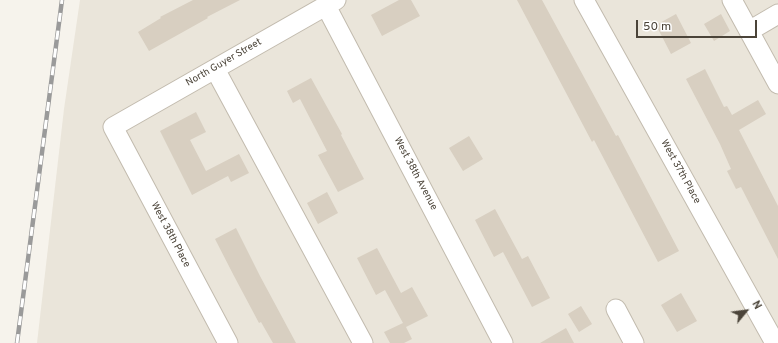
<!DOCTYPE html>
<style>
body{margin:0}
#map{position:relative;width:778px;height:343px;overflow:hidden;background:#f6f3ec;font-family:Overpass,sans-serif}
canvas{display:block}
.north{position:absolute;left:726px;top:291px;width:40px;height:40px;-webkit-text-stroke:3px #fff;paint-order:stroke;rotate:61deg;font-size:11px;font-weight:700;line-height:16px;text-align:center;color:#4b4439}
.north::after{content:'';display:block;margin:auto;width:14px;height:18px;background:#4b4439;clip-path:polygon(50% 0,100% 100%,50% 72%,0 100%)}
.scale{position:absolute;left:636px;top:20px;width:121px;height:18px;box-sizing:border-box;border:2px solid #4b4439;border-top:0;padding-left:5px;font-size:12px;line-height:14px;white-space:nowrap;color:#4b4439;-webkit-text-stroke:3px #fff;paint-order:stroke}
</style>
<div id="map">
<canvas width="778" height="343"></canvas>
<div class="north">N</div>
<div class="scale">50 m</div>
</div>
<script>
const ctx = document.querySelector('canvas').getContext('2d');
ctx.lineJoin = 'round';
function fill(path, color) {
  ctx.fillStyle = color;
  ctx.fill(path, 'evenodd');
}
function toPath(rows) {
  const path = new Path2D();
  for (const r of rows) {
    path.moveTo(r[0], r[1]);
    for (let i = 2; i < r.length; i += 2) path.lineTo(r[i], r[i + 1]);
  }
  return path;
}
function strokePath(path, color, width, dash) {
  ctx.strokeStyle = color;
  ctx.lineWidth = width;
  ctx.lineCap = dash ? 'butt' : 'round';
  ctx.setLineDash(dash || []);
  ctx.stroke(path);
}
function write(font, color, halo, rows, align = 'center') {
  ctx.font = font + ' Overpass,sans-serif';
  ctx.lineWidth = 4;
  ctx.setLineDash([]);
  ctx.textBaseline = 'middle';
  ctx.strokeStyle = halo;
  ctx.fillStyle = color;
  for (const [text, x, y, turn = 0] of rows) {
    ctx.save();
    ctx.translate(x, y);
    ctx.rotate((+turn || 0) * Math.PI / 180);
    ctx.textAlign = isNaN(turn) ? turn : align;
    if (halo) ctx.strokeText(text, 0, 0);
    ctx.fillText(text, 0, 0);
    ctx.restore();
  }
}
fill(toPath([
 [80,0,778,0,778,343,37,343,64,109]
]), '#eae5da');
fill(toPath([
 [193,0,240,0,207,17,208,18,149,51,138,32,161,18,160,17],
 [399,0,411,0,420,16,382,36,371,15],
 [517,0,542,0,616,136,618,135,679,251,658,262,594,140,592,142],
 [676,14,691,43,671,54,656,25],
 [721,14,730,31,714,41,704,24],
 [705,69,724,107,727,106,732,115,758,100,766,114,739,130,778,206,778,259,741,187,736,189,727,171,731,169,720,144,686,79],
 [311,78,342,134,341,135,364,179,338,192,318,155,327,151,300,99,293,103,287,91],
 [196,112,206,132,190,140,206,171,239,154,249,173,231,182,228,176,192,195,160,131],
 [469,136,483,159,463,171,449,148],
 [327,192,338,213,318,224,307,203],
 [495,209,522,259,528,256,550,298,532,307,503,252,494,257,475,220],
 [236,228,260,276,296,343,273,343,261,322,259,323,234,276,215,239],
 [377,248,401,293,412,287,428,316,406,327,412,339,404,343,390,343,384,332,403,323,385,290,376,295,357,258],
 [681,293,697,321,677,332,661,305],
 [581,306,592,324,579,332,568,314],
 [566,328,574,343,540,343]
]), '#d8cfc1');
const minor = toPath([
 [584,0,775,343],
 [732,0,778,84],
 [326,6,503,343],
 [749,31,778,14],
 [215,69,363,343],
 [616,309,634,343],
 [228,343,113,127,336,0]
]);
strokePath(minor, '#c2bbae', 21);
strokePath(minor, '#fff', 19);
const rail = toPath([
 [17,343,62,0]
]);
strokePath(rail, '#9a9a9a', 4.5);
strokePath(rail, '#fff', 3, [9]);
write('10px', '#4b4439', '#fff', [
 ["North Guyer Street",224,63,-30],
 ["West 37th Place",680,172,61],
 ["West 38th Avenue",415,174,62],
 ["West 38th Place",170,235,62]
]);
</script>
